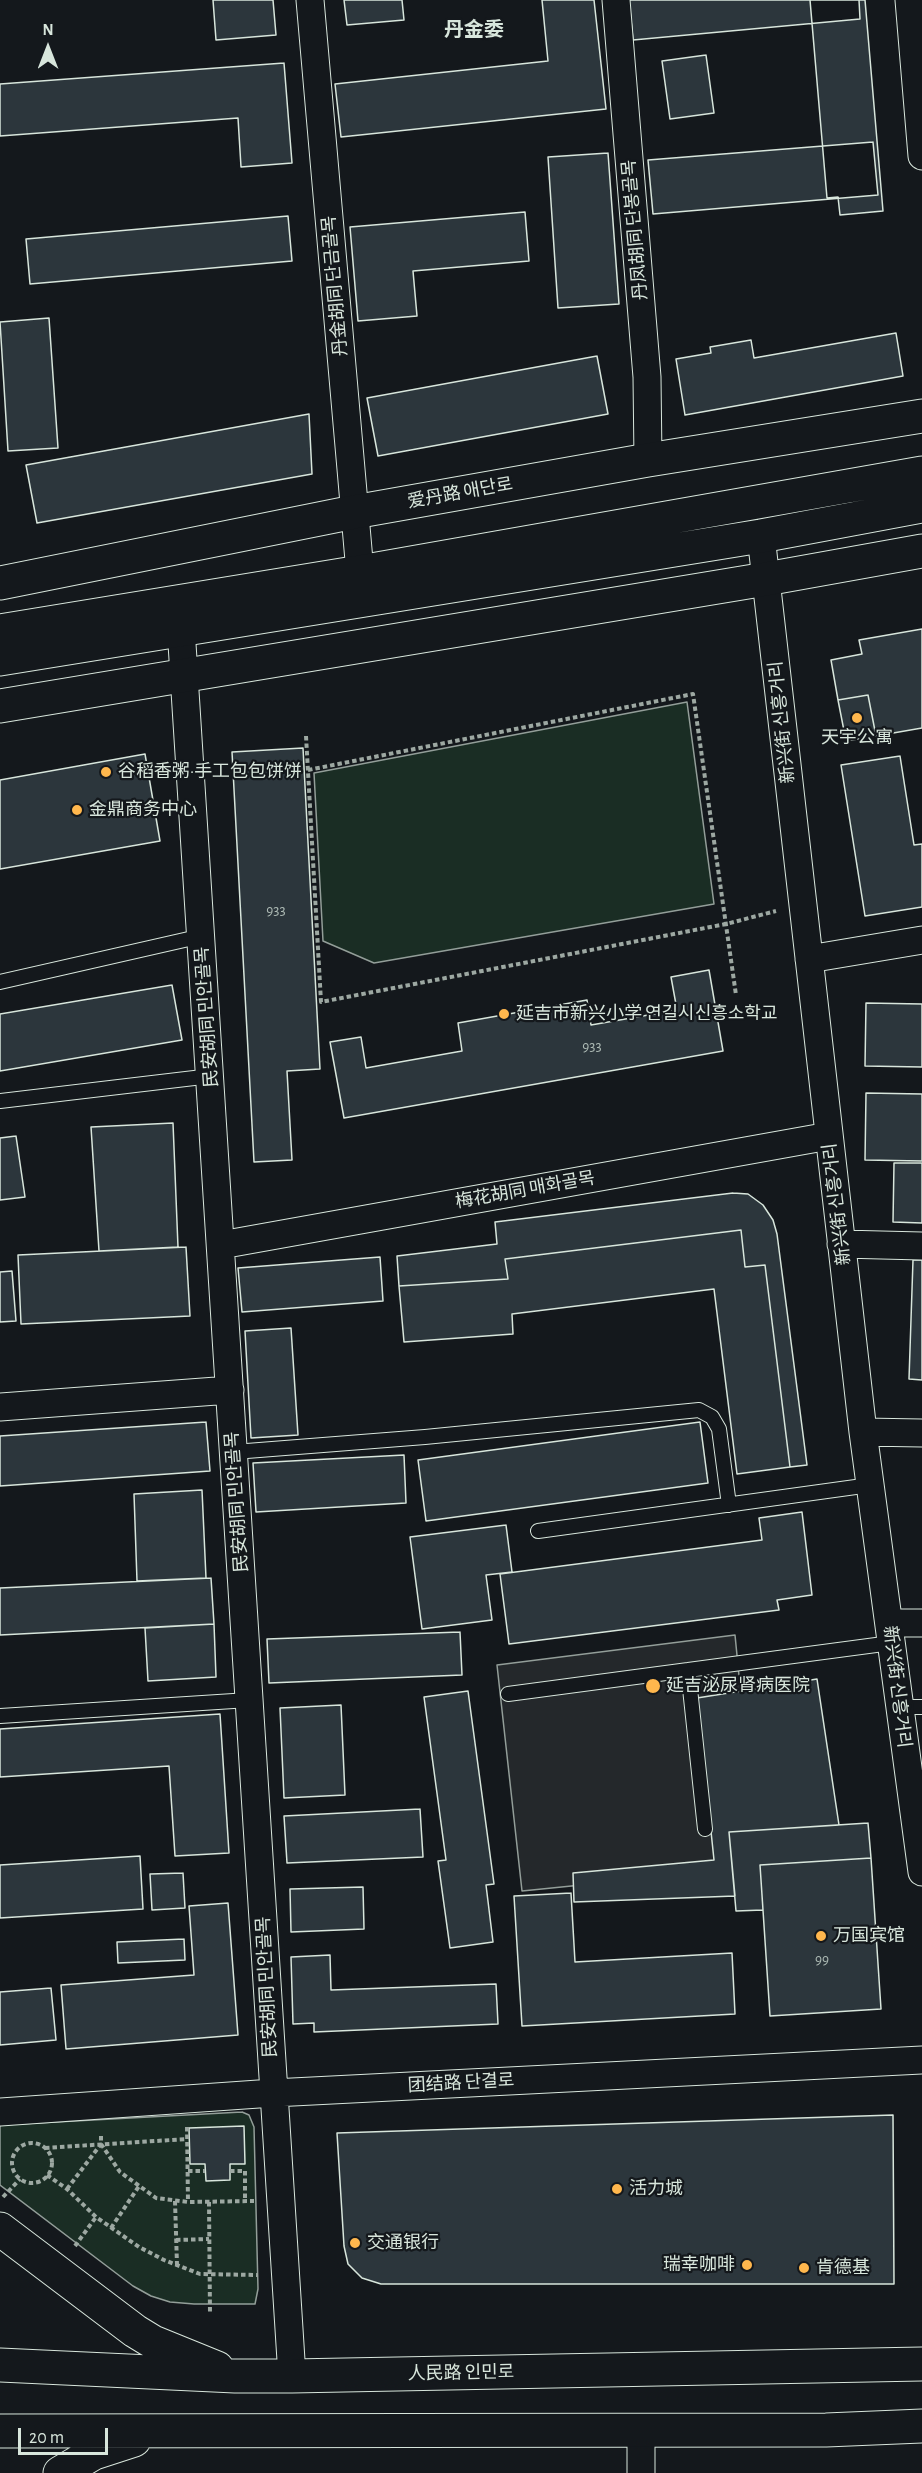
<!DOCTYPE html>
<meta charset="utf-8">
<style>
body{margin:0}
#map{position:relative;width:922px;height:2473px;overflow:hidden;background:#14181c;font-family:"Alegreya Sans",sans-serif}
canvas{display:block}
.north{position:absolute;left:18px;top:18px;width:60px;height:60px;-webkit-text-stroke:4px #14181c;paint-order:stroke;rotate:0deg;font-size:16px;font-weight:700;line-height:24px;text-align:center;color:#d8e6dc}
.north::after{content:'';display:block;margin:auto;width:21px;height:27px;background:#d8e6dc;clip-path:polygon(50% 0,100% 100%,50% 72%,0 100%)}
.scale{position:absolute;left:18px;top:2428px;width:90px;height:27px;box-sizing:border-box;border:3px solid #d8e6dc;border-top:0;padding-left:8px;font-size:18px;line-height:21px;white-space:nowrap;color:#d8e6dc;-webkit-text-stroke:4px #14181c;paint-order:stroke}
</style>
<div id="map">
<canvas width="922" height="2473"></canvas>
<div class="north">N</div>
<div class="scale">20 m</div>
</div>
<script>
const ctx = document.querySelector('canvas').getContext('2d');
ctx.lineJoin = 'round';
function fill(path, color) {
  ctx.fillStyle = color;
  ctx.fill(path, 'evenodd');
}
function toPath(rows) {
  const path = new Path2D();
  for (const r of rows) {
    if (r.length === 3) {
      path.moveTo(r[0] + r[2], r[1]);
      path.arc(r[0], r[1], r[2], 0, 2 * Math.PI);
      continue;
    }
    path.moveTo(r[0], r[1]);
    for (let i = 2; i < r.length; i += 2) path.lineTo(r[i], r[i + 1]);
  }
  return path;
}
function strokePath(path, color, width, dash) {
  ctx.strokeStyle = color;
  ctx.lineWidth = width;
  ctx.lineCap = dash ? 'butt' : 'round';
  ctx.setLineDash(dash || []);
  ctx.stroke(path);
}
function write(font, color, halo, rows, align = 'center') {
  ctx.font = font + ' "Alegreya Sans","Noto Sans SC","Noto Sans KR",sans-serif';
  ctx.lineWidth = 4.5;
  ctx.setLineDash([]);
  ctx.textBaseline = 'middle';
  ctx.strokeStyle = halo;
  ctx.fillStyle = color;
  for (const [text, x, y, turn = 0] of rows) {
    ctx.save();
    ctx.translate(x, y);
    ctx.rotate((+turn || 0) * Math.PI / 180);
    ctx.textAlign = isNaN(turn) ? turn : align;
    if (halo) ctx.strokeText(text, 0, 0);
    ctx.fillText(text, 0, 0);
    ctx.restore();
  }
}
const green = toPath([
 [687,702,714,904,374,963,323,941,314,773,687,702],
 [242,2112,249,2115,254,2127,258,2289,255,2304,194,2304,170,2302,151,2296,133,2286,0,2185,0,2125,242,2112]
]);
fill(green, '#1a2d24');
strokePath(green, '#939e99', 1.5);
const parking = toPath([
 [735,1635,741,1696,720,1871,522,1891,497,1665,735,1635]
]);
fill(parking, '#24282b');
strokePath(parking, '#939e99', 1.5);
const building = toPath([
 [213,0,273,0,276,35,216,40,213,0],
 [344,0,402,0,404,20,347,25,344,0],
 [542,0,594,0,606,109,341,137,335,84,548,61,542,0],
 [629,0,859,0,860,19,633,40,629,0],
 [810,0,865,0,883,211,840,215,838,197,827,198,810,0],
 [706,55,714,113,670,119,662,61,706,55],
 [284,63,292,163,241,167,238,118,0,136,0,84,284,63],
 [873,142,878,195,653,214,648,160,873,142],
 [608,153,619,304,558,308,548,157,608,153],
 [525,212,529,261,413,271,417,316,358,321,350,227,525,212],
 [288,216,292,261,30,284,26,239,288,216],
 [49,318,58,448,8,451,0,322,49,318],
 [896,333,903,376,685,415,676,359,711,353,710,347,751,340,754,358,896,333],
 [597,356,608,414,378,456,367,398,597,356],
 [309,414,312,474,37,523,26,465,309,414],
 [922,629,922,728,876,736,868,695,838,700,831,660,862,654,859,640,922,629],
 [868,695,876,736,846,741,838,700,868,695],
 [303,748,320,1069,287,1071,292,1160,254,1162,232,752,303,748],
 [145,754,160,841,0,869,0,780,145,754],
 [900,756,914,845,922,844,922,907,865,916,841,765,900,756],
 [709,970,723,1051,344,1118,330,1042,361,1037,366,1068,462,1051,458,1023,587,1000,591,1025,677,1010,671,977,709,970],
 [172,985,182,1040,0,1071,0,1014,172,985],
 [866,1003,922,1004,922,1067,865,1066,866,1003],
 [866,1093,922,1094,922,1161,865,1160,866,1093],
 [173,1123,178,1247,99,1251,91,1127,173,1123],
 [16,1136,25,1197,0,1200,0,1138,16,1136],
 [894,1163,922,1163,922,1223,893,1222,894,1163],
 [733,1193,748,1194,763,1205,773,1220,777,1234,807,1465,790,1467,765,1265,745,1267,741,1230,505,1259,508,1279,399,1286,397,1256,497,1244,495,1222,733,1193],
 [741,1230,745,1267,765,1265,790,1467,737,1474,714,1289,512,1314,513,1334,404,1342,399,1286,508,1279,505,1259,741,1230],
 [186,1247,190,1316,21,1324,18,1255,186,1247],
 [380,1257,383,1301,242,1312,238,1268,380,1257],
 [913,1260,922,1260,922,1380,909,1379,913,1260],
 [12,1271,16,1321,0,1322,0,1272,12,1271],
 [291,1328,298,1435,251,1438,245,1331,291,1328],
 [206,1422,210,1471,0,1486,0,1436,206,1422],
 [700,1422,708,1483,426,1521,418,1460,700,1422],
 [404,1455,406,1503,256,1512,253,1463,404,1455],
 [202,1490,206,1578,137,1581,134,1494,202,1490],
 [802,1512,812,1595,777,1600,779,1610,509,1644,500,1574,762,1540,759,1518,802,1512],
 [506,1525,512,1572,486,1575,492,1620,422,1629,410,1537,506,1525],
 [211,1578,214,1624,0,1635,0,1588,211,1578],
 [214,1624,216,1677,148,1681,145,1628,214,1624],
 [460,1632,462,1675,269,1683,267,1639,460,1632],
 [817,1679,839,1825,729,1832,735,1896,574,1902,573,1873,714,1860,697,1698,817,1679],
 [468,1691,494,1884,486,1885,493,1942,450,1948,438,1861,446,1860,424,1697,468,1691],
 [341,1705,345,1795,284,1798,280,1708,341,1705],
 [220,1714,229,1853,175,1856,169,1766,0,1777,0,1729,220,1714],
 [420,1809,423,1857,287,1863,284,1816,420,1809],
 [868,1823,871,1858,760,1865,763,1910,736,1911,729,1832,868,1823],
 [140,1856,143,1909,0,1918,0,1865,140,1856],
 [871,1858,881,2009,770,2016,760,1865,871,1858],
 [183,1873,185,1908,152,1910,150,1874,183,1873],
 [363,1887,364,1929,291,1932,290,1889,363,1887],
 [571,1893,575,1962,732,1953,735,2014,522,2026,514,1896,571,1893],
 [228,1903,238,2035,66,2049,61,1985,194,1975,189,1906,228,1903],
 [184,1939,185,1960,118,1963,117,1942,184,1939],
 [330,1955,331,1990,496,1984,498,2024,314,2032,314,2023,293,2024,291,1957,330,1955],
 [51,1988,56,2040,0,2045,0,1992,51,1988],
 [893,2115,894,2284,381,2284,362,2278,348,2264,344,2246,337,2133,893,2115],
 [244,2126,245,2164,230,2164,230,2180,206,2181,205,2164,190,2164,189,2128,244,2126]
]);
fill(building, '#2c363c');
strokePath(building, '#d8e6dc', 1.5);
const service = toPath([
 [0,982,202,936],
 [0,1101,211,1076],
 [234,1452,425,1437,699,1410,712,1417,719,1429,729,1505],
 [538,1531,870,1485],
 [688,1670,705,1829],
 [508,1694,891,1643],
 [900,1707,922,1707],
 [0,1716,249,1700]
]);
const minor = toPath([
 [310,0,360,572],
 [616,0,647,377,648,460],
 [909,0,922,156],
 [761,536,863,1432,922,1872],
 [181,628,292,2376],
 [809,959,922,940],
 [841,1244,922,1246],
 [221,1245,829,1136],
 [0,1407,230,1390],
 [863,1432,922,1433],
 [889,1623,922,1623],
 [0,2112,273,2093,922,2060],
 [641,2473,641,2431]
]);
const tertiary = toPath([
 [0,583,354,512,648,460,922,416],
 [0,706,766,579,922,551]
]);
const secondary = toPath([
 [0,631,360,572,922,473],
 [0,659,761,536,922,506]
]);
const primary = toPath([
 [0,2229,135,2331,153,2342,217,2368],
 [0,2365,235,2376,292,2376,922,2364],
 [0,2431,826,2430,922,2426],
 [60,2473,94,2453,134,2440]
]);
strokePath(service, '#d8e6dc', 16);
strokePath(minor, '#d8e6dc', 29);
strokePath(tertiary, '#d8e6dc', 35);
strokePath(secondary, '#d8e6dc', 35);
strokePath(primary, '#d8e6dc', 35);
strokePath(toPath([
 [306,736,321,1002,726,924,776,911],
 [308,770,693,694,736,995],
 [187,2127,188,2202],
 [32,2163,20],
 [101,2144,120,2172,156,2198,188,2202,254,2201],
 [45,2148,187,2139],
 [188,2171,205,2171],
 [230,2171,245,2171,245,2201],
 [47,2175,67,2189,96,2217,139,2247,164,2260,200,2274,258,2275],
 [67,2189,101,2144,101,2133],
 [3,2197,20,2179],
 [175,2201,177,2265],
 [209,2202,210,2313],
 [111,2228,139,2186],
 [176,2240,209,2239],
 [75,2246,96,2217]
]), '#9da8a2', 4, [4.5, 3]);
strokePath(service, '#14181c', 14);
strokePath(minor, '#14181c', 27);
strokePath(tertiary, '#14181c', 33);
strokePath(secondary, '#14181c', 33);
strokePath(primary, '#14181c', 33);
for (const [x, y, r, color] of [
 [857,718,6,"#ffb74d"],
 [106,772,6,"#ffb74d"],
 [77,810,6,"#ffb74d"],
 [504,1014,6,"#ffb74d"],
 [653,1686,8,"#ffb74d"],
 [821,1936,6,"#ffb74d"],
 [617,2189,6,"#ffb74d"],
 [355,2243,6,"#ffb74d"],
 [747,2265,6,"#ffb74d"],
 [804,2268,6,"#ffb74d"]
]) {
  const dot = new Path2D();
  dot.arc(x, y, r, 0, 2 * Math.PI);
  ctx.fillStyle = color;
  ctx.fill(dot);
  strokePath(dot, '#14181c', 2);
}
write('15px', '#adbab4', null, [
 ["933",276,910],
 ["933",592,1046],
 ["99",822,1959]
]);
write('18px', '#d8e6dc', '#14181c', [
 ["丹凤胡同 단봉골목",635,230,-95],
 ["丹金胡同 단금골목",335,286,-95],
 ["爱丹路 애단로",460,493,-10],
 ["新兴街 신흥거리",782,722,-96],
 ["民安胡同 민안골목",207,1017,-94],
 ["梅花胡同 매화골목",525,1190,-10],
 ["新兴街 신흥거리",837,1204,-97],
 ["民安胡同 민안골목",237,1502,-94],
 ["新兴街 신흥거리",897,1687,83],
 ["民安胡同 민안골목",267,1987,-93],
 ["团结路 단결로",461,2083,-3],
 ["人民路 인민로",461,2373,-1]
]);
write('18px', '#d8e6dc', '#14181c', [
 ["天宇公寓",857,738,"center"],
 ["谷稻香粥·手工包包饼饼",118,772],
 ["金鼎商务中心",89,810],
 ["延吉市新兴小学 연길시신흥소학교",516,1014],
 ["延吉泌尿肾病医院",666,1686],
 ["万国宾馆",833,1936],
 ["活力城",629,2189],
 ["交通银行",367,2243],
 ["瑞幸咖啡",735,2265,"right"],
 ["肯德基",816,2268]
], 'left');
write('bold 20px', '#d8e6dc', '#14181c', [
 ["丹金委",474,30]
]);
</script>
